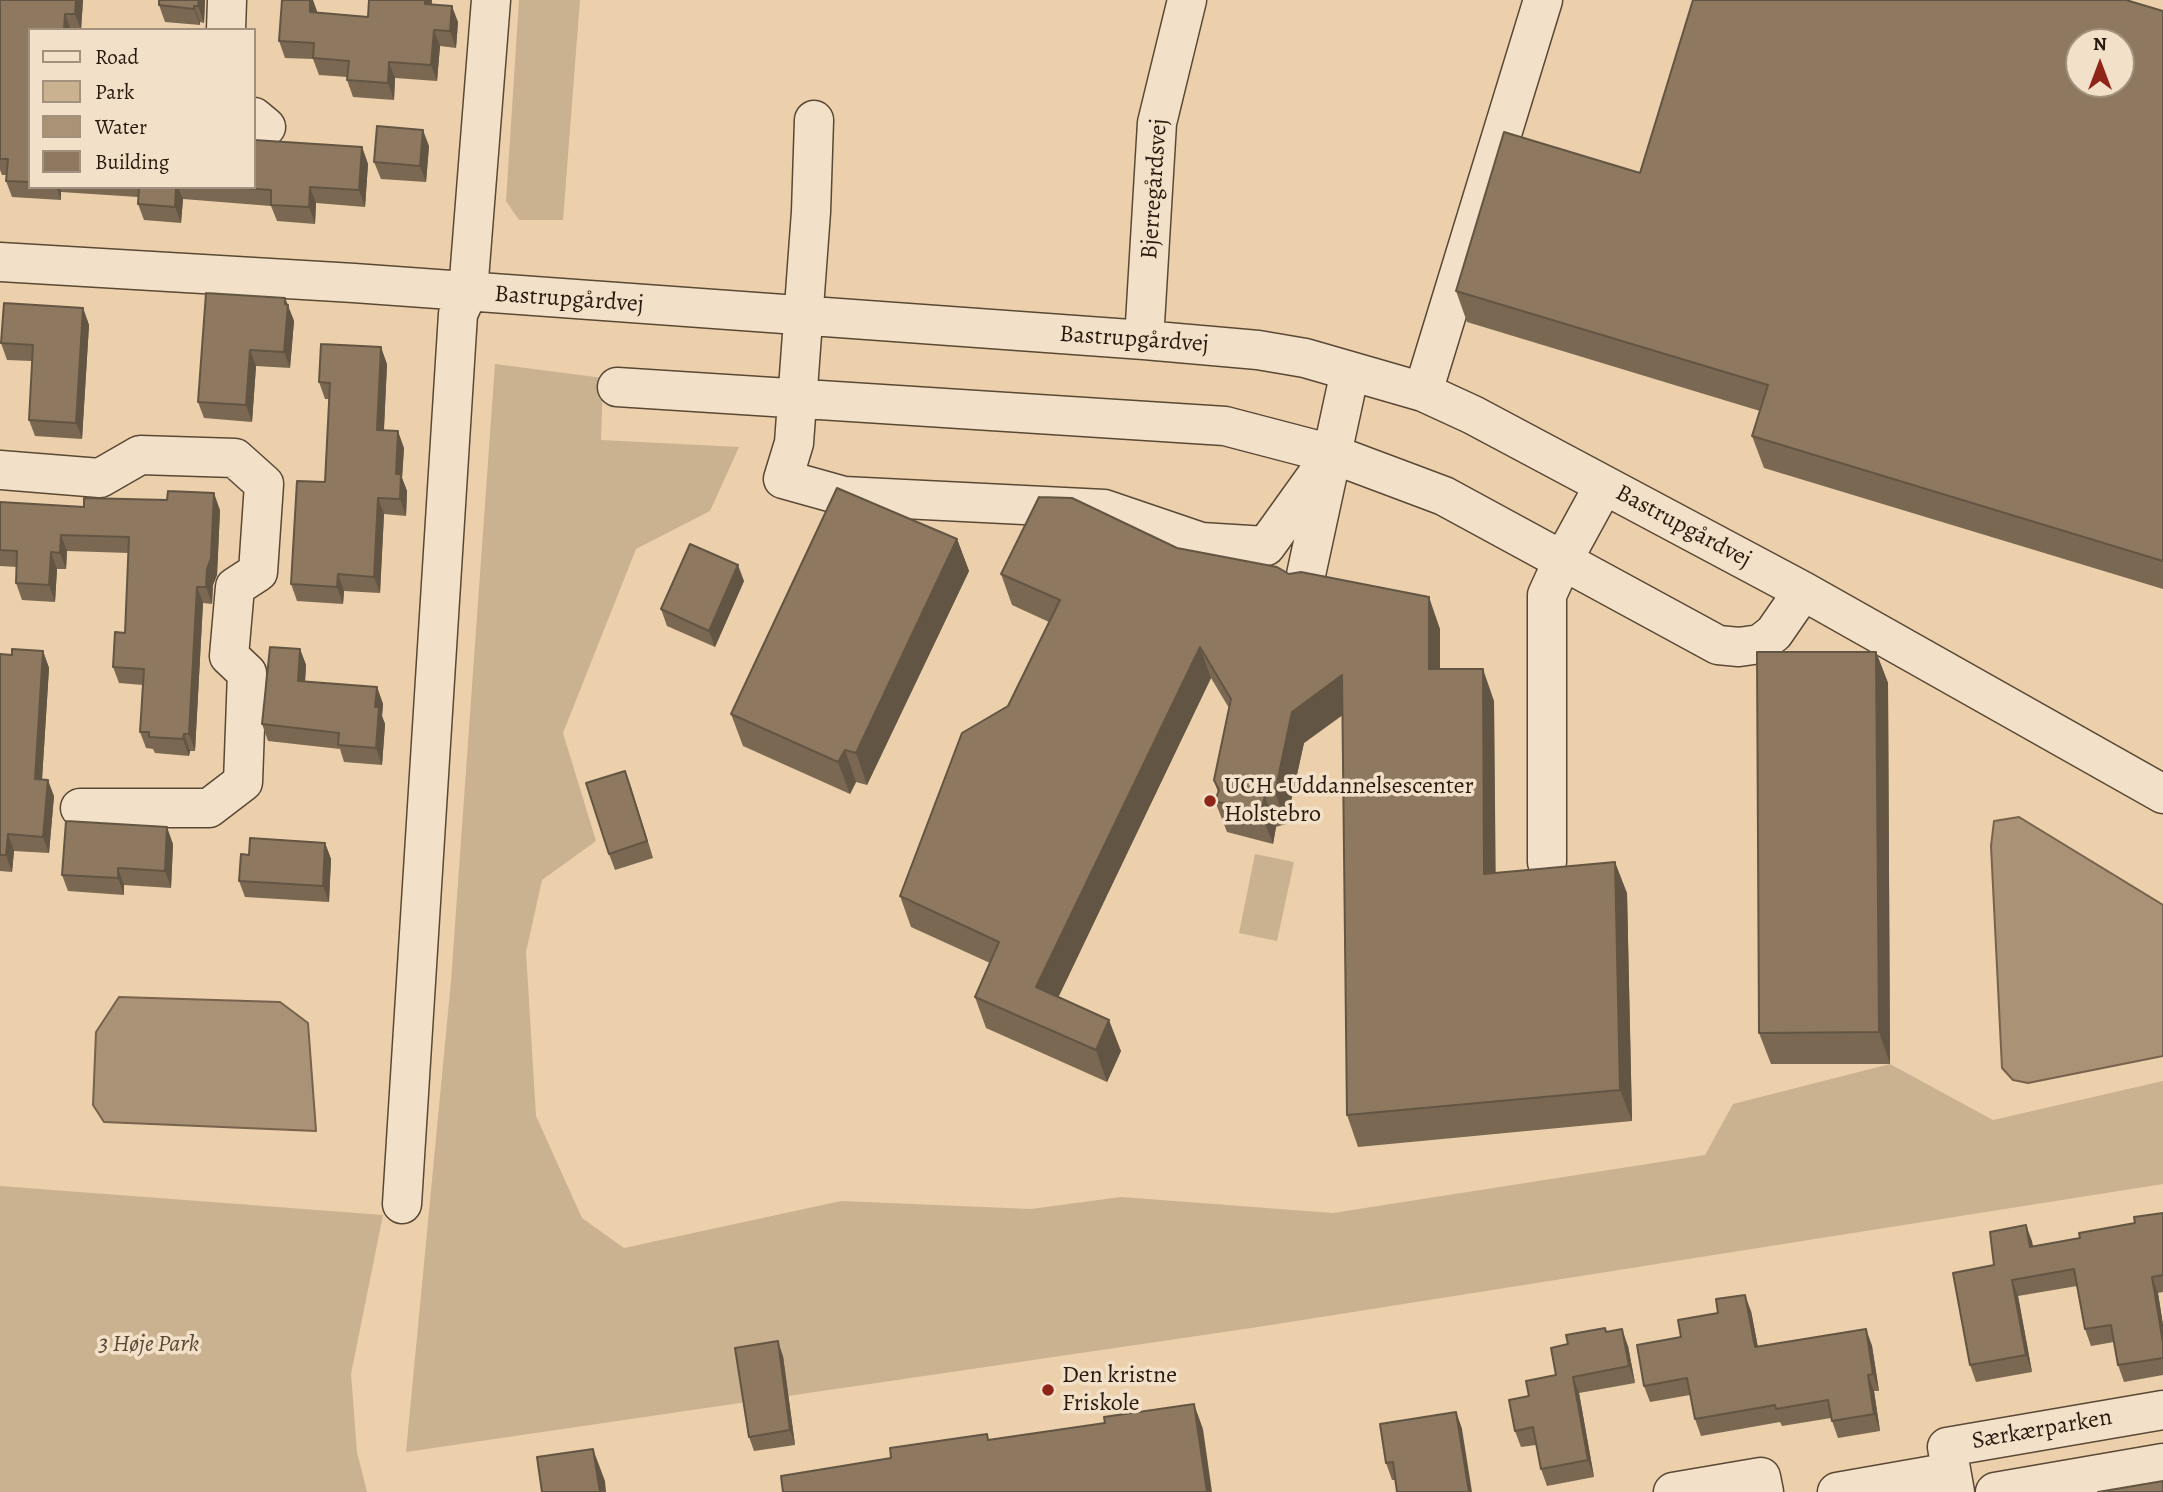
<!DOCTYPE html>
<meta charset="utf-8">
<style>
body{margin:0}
#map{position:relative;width:2163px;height:1492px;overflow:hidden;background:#ebd0ab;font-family:Alegreya,serif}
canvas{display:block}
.legend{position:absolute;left:28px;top:28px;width:228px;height:161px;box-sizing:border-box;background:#f2e0c8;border:2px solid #a2917e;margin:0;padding:9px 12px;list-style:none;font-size:21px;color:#291a0f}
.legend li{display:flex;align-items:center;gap:14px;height:35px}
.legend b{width:35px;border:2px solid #a2917e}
.north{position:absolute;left:2065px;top:28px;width:70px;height:70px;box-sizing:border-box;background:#f2e0c8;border:2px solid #a2917e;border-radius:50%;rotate:0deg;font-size:19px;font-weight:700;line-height:28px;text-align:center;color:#291a0f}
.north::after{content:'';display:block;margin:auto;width:24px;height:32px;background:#8f2418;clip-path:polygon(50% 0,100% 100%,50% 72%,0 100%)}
</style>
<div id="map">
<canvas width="2163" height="1492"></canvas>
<ul class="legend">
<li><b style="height:9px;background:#f2e0c8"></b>Road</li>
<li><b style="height:19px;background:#cab190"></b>Park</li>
<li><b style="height:19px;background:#a99276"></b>Water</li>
<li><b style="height:19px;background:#8e7960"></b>Building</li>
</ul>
<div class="north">N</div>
</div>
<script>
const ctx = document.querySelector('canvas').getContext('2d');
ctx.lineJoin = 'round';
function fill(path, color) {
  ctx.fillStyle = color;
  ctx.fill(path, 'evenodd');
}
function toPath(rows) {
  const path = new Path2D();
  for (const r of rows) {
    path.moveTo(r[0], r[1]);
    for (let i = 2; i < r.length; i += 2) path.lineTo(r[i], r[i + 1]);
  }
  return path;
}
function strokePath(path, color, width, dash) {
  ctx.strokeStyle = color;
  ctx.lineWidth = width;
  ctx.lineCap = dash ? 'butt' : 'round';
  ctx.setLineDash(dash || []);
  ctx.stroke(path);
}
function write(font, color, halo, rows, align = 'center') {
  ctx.font = font + ' Alegreya,serif';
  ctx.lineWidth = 7;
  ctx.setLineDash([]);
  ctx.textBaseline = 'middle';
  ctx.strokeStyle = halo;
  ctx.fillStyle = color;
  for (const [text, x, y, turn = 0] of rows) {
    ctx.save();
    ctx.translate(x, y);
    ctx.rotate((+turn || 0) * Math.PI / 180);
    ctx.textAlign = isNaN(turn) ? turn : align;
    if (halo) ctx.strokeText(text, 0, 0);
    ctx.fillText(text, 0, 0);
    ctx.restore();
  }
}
fill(toPath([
 [519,0,580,0,563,220,519,220,506,201],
 [495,364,603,378,601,440,739,447,710,511,636,549,563,733,596,841,542,880,526,952,536,1116,582,1218,624,1248,841,1201,1031,1209,1121,1197,1333,1213,1705,1155,1733,1104,1890,1064,1993,1120,2163,1081,2163,1184,1258,1327,406,1452,451,981],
 [1255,854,1294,862,1277,941,1239,933],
 [0,1186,383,1215,351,1374,357,1452,367,1492,0,1492]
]), '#cab190');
const water = toPath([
 [2019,817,2163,905,2163,1056,2028,1083,2013,1080,2002,1068,1991,846,1994,821,2019,817],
 [119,997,280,1002,308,1023,316,1131,104,1122,93,1105,96,1032,119,997]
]);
fill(water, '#a99276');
strokePath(water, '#76624d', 2);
const minor = toPath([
 [226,30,227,0],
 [254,117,266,127],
 [814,120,811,212,794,443,783,479,844,496,1104,509,1201,542,1266,546,1332,454],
 [0,262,354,283,1144,340,1258,350,1305,358,1423,392,1473,415,1803,591,2163,794],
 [1144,340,1157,123,1187,0],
 [617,387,1225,426,1332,454,1444,496,1718,645,1739,647,1760,644,1774,633,1803,591],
 [1423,392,1543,0],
 [0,470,100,478,140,455,235,458,264,484,258,572,235,587,229,656,247,673,243,782,209,808,80,808],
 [1304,584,1350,371],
 [1547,862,1547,595,1563,560,1604,485],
 [402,1204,458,314,468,292,491,0],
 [1673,1492,1761,1477,1764,1492],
 [1837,1492,1951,1472],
 [1955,1492,1947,1447,2163,1410],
 [1995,1492,2163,1463]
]);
strokePath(minor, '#5a4836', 41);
strokePath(minor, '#f2e0c8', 38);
fill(toPath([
 [0,0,83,0,81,30,30,30,30,187,254,187,362,147,368,164,365,207,316,203,315,224,277,221,271,206,183,199,181,223,144,220,138,204,138,197,61,192,61,200,12,197,6,181,7,175,2,175,0,170],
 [159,0,205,0,204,23,200,22,200,25,165,22,159,5],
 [432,4,458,22,456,48,440,46,437,81,395,78,394,100,353,97,347,80,347,77,319,75,313,59,285,58,279,41,317,11,317,13,368,17],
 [2163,11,2163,589,1764,468,1752,436,1760,411,1467,322,1456,291,1640,173],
 [429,146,426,182,381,179,374,162],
 [285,298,294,321,290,368,256,366,252,422,204,418,198,402],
 [83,308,89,325,82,439,35,436,29,420,32,361,7,360,1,343],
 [387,364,384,430,404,448,402,478,407,491,406,516,384,514,380,593,344,591,343,604,297,601,291,584,325,482,329,399,325,399,319,382],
 [0,502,84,507,220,510,217,575,213,585,212,604,203,603,195,751,190,751,189,756,155,753,153,749,146,748,140,732,143,685,119,683,113,667,125,633,129,553,67,551,66,569,57,569,55,602,22,600,16,583,17,567,0,566],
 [957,539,969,571,867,785,856,782,850,794,743,746,731,714],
 [1177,548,1289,574,1440,629,1440,669,1494,701,1495,873,1627,893,1632,1121,1358,1147,1347,1115,1343,715,1304,743,1286,824,1276,827,1273,844,1227,832,1215,801,1218,792,1214,780,1229,708,1211,678,1058,997,1121,1051,1107,1082,986,1028,975,997,990,963,911,927,900,896,1008,706,1049,622,1012,605,1001,574],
 [744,581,715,647,667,626,661,609],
 [300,649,306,665,305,682,377,687,383,704,382,716,385,724,382,765,344,762,340,749,268,741,262,724],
 [43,651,49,668,42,779,54,796,49,853,14,851,12,872,0,871,0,654,12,655],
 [1876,652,1888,683,1890,1064,1771,1064,1759,1033],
 [625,771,653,858,615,870,609,854],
 [325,843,331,859,329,902,245,897,239,881,249,855],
 [173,844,171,888,124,885,124,895,68,891,62,875],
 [2163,1213,2163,1292,2158,1293,2163,1325,2163,1375,2124,1382,2118,1365,2114,1342,2091,1346,2085,1329,2077,1286,2018,1296,2032,1372,1976,1382,1970,1365,1994,1265,2026,1225,2033,1246,2080,1238,2135,1223],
 [1751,1311,1758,1347,1866,1329,1872,1346,1879,1391,1874,1391,1880,1431,1838,1438,1831,1418,1782,1426,1780,1422,1701,1436,1695,1419,1690,1395,1650,1402,1644,1386],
 [1607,1332,1628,1346,1635,1383,1579,1393,1594,1477,1547,1486,1541,1469,1536,1445,1521,1447,1515,1431,1529,1396,1556,1375,1568,1344],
 [783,1356,795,1445,754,1451,749,1437],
 [1456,1412,1462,1429,1395,1480,1392,1480,1386,1463]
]), '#7a6853');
fill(toPath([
 [76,0,83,0,81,30,75,14],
 [199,0,205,0,204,23,198,6],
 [310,0,313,0,317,11,316,29,310,12],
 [425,0,432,0,431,20,425,4],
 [194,6,200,22,200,25,194,9],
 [452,6,458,22,456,48,450,31],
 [65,14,71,30,64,30],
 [434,30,440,46,437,81,431,65],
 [389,62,395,78,394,100,388,83],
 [423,130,429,146,426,182,420,166],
 [362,147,368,164,365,207,359,190],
 [56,187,60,187,61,192,61,200],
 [176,187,178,187,183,199,181,223,175,207],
 [310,187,316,203,315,224,309,207],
 [285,298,294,321,290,368,284,352],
 [83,308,89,325,82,439,76,423],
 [381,347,387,364,383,446,377,430],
 [250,350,256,366,252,422,246,405],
 [398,431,404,448,402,478,407,491,406,516,400,499,396,474],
 [214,493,220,510,217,575,213,585,212,604,206,587],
 [378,498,384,514,380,593,374,577],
 [61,535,67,551,66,569,60,553],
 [957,539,969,571,867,785,856,753],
 [51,552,57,569,55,602,49,585],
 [738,565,744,581,715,647,709,631],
 [338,574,344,591,343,604,337,587],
 [197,587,203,603,195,751,189,734],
 [1429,597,1440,629,1440,701,1429,669],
 [1200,647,1211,678,1048,1019,1036,987],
 [300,649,306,665,304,698,298,681],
 [43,651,49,668,41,796,35,779],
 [1876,652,1888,683,1890,1064,1879,1032],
 [1483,669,1494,701,1496,905,1484,874],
 [1342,675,1354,706,1304,743,1286,824,1275,792,1292,712],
 [377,687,383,704,382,716,385,724,382,765,376,748,375,707],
 [184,734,190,751,189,756,183,739],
 [845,750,856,782,850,794,838,762],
 [625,771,631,787,653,858,647,841],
 [48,780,54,796,49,853,43,837],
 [1265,796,1276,827,1273,844,1261,813],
 [167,827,173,844,171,888,165,871],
 [8,834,14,851,12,872,6,855],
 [325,843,331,859,329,902,323,886],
 [1615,862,1627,893,1632,1121,1620,1090],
 [118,868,124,885,124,895,118,878],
 [1109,1020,1121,1051,1107,1082,1096,1050],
 [2026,1225,2032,1241,2036,1263,2030,1247],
 [2152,1277,2158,1293,2163,1325,2163,1343],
 [2012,1280,2018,1296,2032,1372,2026,1355],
 [1745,1295,1751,1311,1761,1364,1755,1347],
 [1622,1329,1628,1346,1635,1383,1629,1366],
 [1866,1329,1872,1346,1879,1391,1873,1374],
 [778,1341,783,1356,795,1445,790,1430],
 [1868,1375,1874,1391,1880,1431,1874,1414],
 [1573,1377,1579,1393,1594,1477,1588,1460],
 [1194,1404,1203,1429,1212,1492,1207,1492],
 [1456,1412,1462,1429,1472,1492,1469,1492],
 [593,1449,605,1481,606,1492,600,1492]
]), '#635543');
const building = toPath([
 [0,0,76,0,75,14,65,14,64,30,30,30,30,182,6,181,8,159,0,159,0,0],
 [159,0,199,0,198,6,194,6,194,9,159,5,159,0],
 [282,0,310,0,310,12,368,17,369,0,425,0,425,4,452,6,450,31,434,30,431,65,389,62,388,83,347,80,349,61,313,58,314,43,279,41,282,0],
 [1693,0,2126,0,2163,11,2163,561,1752,436,1768,385,1456,291,1504,132,1640,173,1693,0],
 [2079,42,2121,42,2121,84,2079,84,2079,42],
 [377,126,423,130,420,166,374,162,377,126],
 [254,140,362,147,359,190,310,187,309,207,271,205,271,190,231,187,254,187,254,140],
 [139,187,176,187,175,207,138,204,139,187],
 [206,293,285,298,285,304,288,305,284,352,250,350,246,405,198,402,206,293],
 [4,303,83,308,76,423,29,420,33,345,1,343,4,303],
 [321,344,381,347,377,430,398,431,396,474,401,474,400,499,378,498,374,577,338,574,337,587,291,584,297,481,325,482,330,383,319,382,321,344],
 [837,488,957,539,856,753,845,750,838,762,731,714,837,488],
 [168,491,214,493,211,558,207,569,206,587,197,587,189,734,184,734,183,739,149,737,149,732,140,732,144,669,113,667,115,632,125,633,129,537,61,535,60,553,51,552,49,585,16,583,17,551,0,550,0,502,84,507,84,498,167,500,168,491],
 [1039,497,1072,498,1177,548,1277,567,1289,574,1301,572,1429,597,1429,669,1483,669,1484,874,1615,862,1620,1090,1347,1115,1342,675,1292,712,1275,792,1265,796,1261,813,1215,801,1219,790,1214,780,1231,699,1200,647,1036,987,1109,1020,1096,1050,975,997,999,942,900,896,962,733,1008,706,1060,600,1001,574,1039,497],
 [690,544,738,565,709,631,661,609,690,544],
 [270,647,300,649,298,681,377,687,375,707,379,707,376,748,338,745,339,733,262,724,270,647],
 [12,649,43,651,35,779,48,780,43,837,8,834,6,855,0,855,0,654,12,655,12,649],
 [1757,652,1876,652,1879,1032,1759,1033,1757,652],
 [625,771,647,841,609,854,586,783,625,771],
 [66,821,167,827,165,871,118,868,118,878,62,875,66,821],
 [250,838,325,843,323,886,239,881,241,854,249,855,250,838],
 [2163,1213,2163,1275,2152,1277,2163,1343,2163,1358,2118,1365,2111,1325,2085,1329,2074,1269,2012,1280,2026,1355,1970,1365,1953,1273,1994,1265,1990,1232,2026,1225,2030,1247,2080,1238,2079,1233,2135,1223,2134,1217,2163,1213],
 [1745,1295,1755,1347,1866,1329,1873,1374,1868,1375,1874,1414,1832,1421,1828,1400,1776,1409,1775,1405,1695,1419,1687,1378,1644,1386,1637,1345,1681,1337,1678,1320,1718,1313,1716,1299,1745,1295],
 [1605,1328,1606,1332,1622,1329,1629,1366,1573,1377,1588,1460,1541,1469,1533,1427,1515,1431,1509,1400,1529,1396,1526,1381,1556,1375,1551,1348,1568,1344,1566,1335,1605,1328],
 [778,1341,790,1430,749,1437,735,1348,778,1341],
 [1194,1404,1207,1492,783,1492,781,1476,891,1458,890,1448,987,1434,988,1440,1105,1423,1104,1417,1194,1404],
 [1456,1412,1469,1492,1397,1492,1393,1462,1386,1463,1380,1424,1456,1412],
 [593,1449,600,1492,542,1492,537,1457,593,1449],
 [2163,1481,2163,1492,2098,1492,2163,1481]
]);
fill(building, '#8e7960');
strokePath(building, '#635543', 2);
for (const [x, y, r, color] of [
 [1210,801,7,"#8f2418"],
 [1048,1390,7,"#8f2418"]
]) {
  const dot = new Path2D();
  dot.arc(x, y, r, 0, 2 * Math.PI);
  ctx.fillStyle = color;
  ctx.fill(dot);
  strokePath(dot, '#f2e0c8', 2.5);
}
write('24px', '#291a0f', '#f2e0c8', [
 ["Bjerregårdsvej",1155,189,-86],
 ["Bastrupgårdvej",569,300,4],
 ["Bastrupgårdvej",1134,340,4],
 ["Bastrupgårdvej",1683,527,28],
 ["Særkærparken",2042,1430,-10]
]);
write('24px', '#291a0f', '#f2e0c8', [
 ["UCH -Uddannelsescenter",1224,787],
 ["Holstebro",1224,815],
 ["Den kristne",1062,1376],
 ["Friskole",1062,1404]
], 'left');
write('italic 24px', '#594736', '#f2e0c8', [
 ["3 Høje Park",149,1345]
]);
</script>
